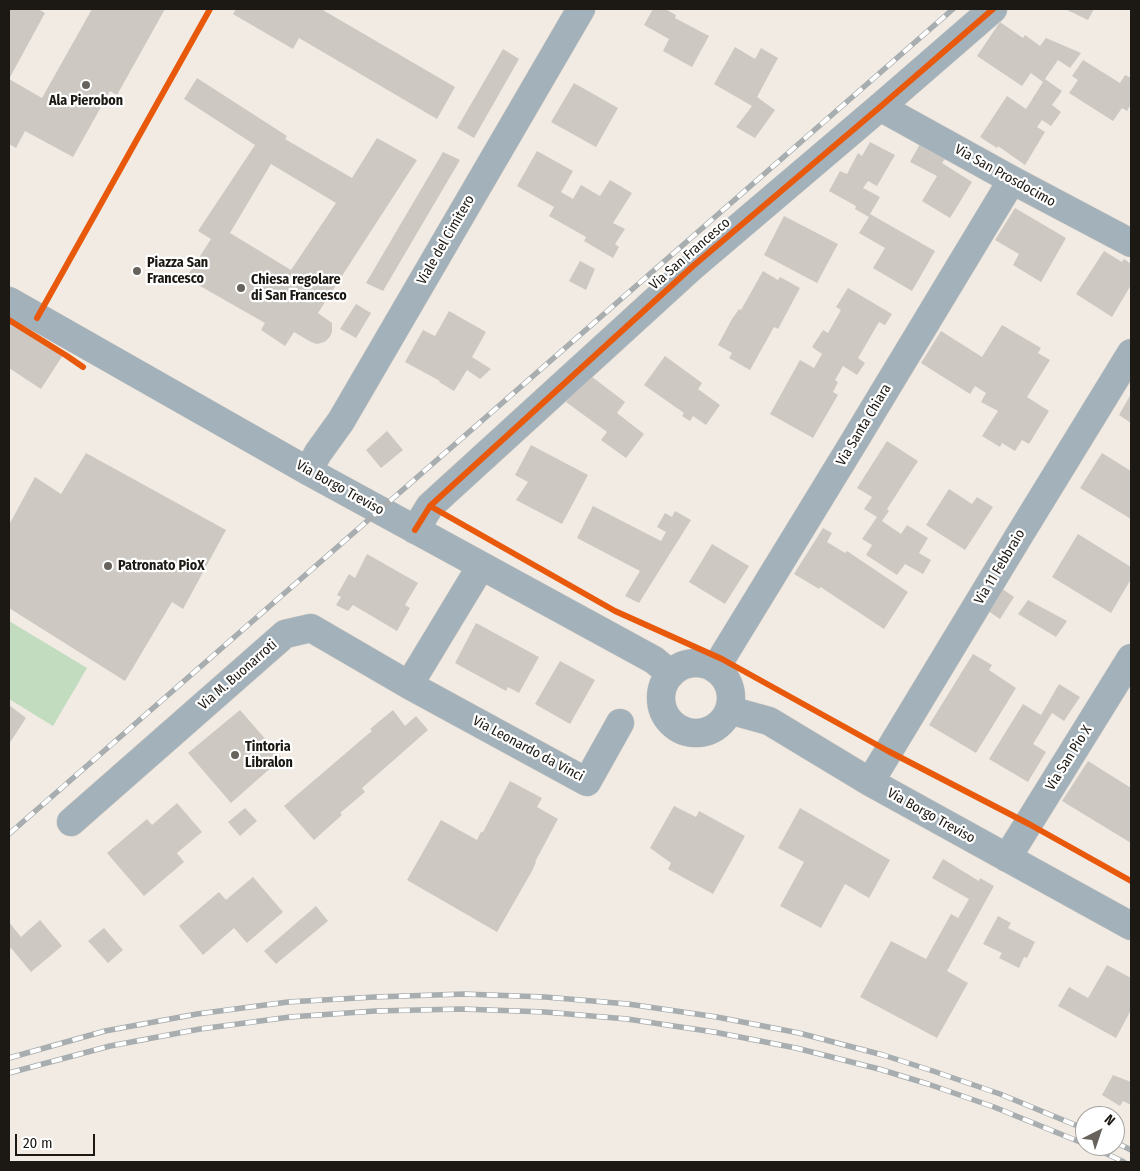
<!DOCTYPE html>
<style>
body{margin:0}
#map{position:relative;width:1140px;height:1171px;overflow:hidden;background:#f1ebe3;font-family:"Fira Sans Condensed",sans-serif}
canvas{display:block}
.frame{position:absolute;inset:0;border:10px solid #1c1813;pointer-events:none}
.north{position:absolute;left:1075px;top:1106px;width:50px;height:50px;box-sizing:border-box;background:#fff;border:1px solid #a4a3a1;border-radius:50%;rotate:41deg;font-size:14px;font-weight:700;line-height:20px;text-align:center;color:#1c1813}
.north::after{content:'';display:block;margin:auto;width:18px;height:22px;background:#67625c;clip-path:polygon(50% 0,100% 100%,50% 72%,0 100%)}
.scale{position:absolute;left:15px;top:1134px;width:80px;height:22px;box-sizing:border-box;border:2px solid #1c1813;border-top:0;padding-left:6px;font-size:15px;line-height:18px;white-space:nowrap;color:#1c1813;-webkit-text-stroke:4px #fff;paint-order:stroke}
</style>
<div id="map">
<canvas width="1140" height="1171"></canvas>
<div class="frame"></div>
<div class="north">N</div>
<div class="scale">20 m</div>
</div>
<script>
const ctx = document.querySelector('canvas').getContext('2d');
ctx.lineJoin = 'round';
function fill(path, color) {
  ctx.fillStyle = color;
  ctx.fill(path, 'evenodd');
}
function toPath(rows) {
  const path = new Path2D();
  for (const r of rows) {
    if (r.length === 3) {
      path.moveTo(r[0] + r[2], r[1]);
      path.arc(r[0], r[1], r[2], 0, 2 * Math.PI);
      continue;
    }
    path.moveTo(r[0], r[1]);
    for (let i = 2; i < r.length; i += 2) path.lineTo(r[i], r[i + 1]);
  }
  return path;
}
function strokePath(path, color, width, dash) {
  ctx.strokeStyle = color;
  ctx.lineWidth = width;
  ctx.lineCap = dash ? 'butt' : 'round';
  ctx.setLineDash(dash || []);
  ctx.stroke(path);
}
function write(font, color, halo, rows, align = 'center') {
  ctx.font = font + ' "Fira Sans Condensed",sans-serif';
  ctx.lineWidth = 4.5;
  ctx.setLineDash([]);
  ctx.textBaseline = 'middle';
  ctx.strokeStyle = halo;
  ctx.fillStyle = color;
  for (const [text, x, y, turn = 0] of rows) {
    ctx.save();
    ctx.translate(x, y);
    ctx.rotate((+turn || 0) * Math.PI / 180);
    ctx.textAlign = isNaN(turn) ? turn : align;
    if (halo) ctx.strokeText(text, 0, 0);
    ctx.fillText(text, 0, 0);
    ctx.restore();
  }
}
fill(toPath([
 [9,621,87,668,53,726,9,699]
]), '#c1dcbf');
fill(toPath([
 [9,9,38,9,45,13,9,79,42,98,92,9,165,9,117,95,110,91,73,157,25,131,16,148,9,144],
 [236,9,321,9,455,87,437,119,299,38,293,49,233,14],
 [653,9,665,9,676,15,675,18,709,36,692,67,663,51,669,39,644,25],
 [1065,9,1094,9,1088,20],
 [1000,22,1023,38,1025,35,1040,46,1046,38,1081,53,1070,68,1058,60,1045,79,1062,91,1052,105,1061,112,1051,126,1042,120,1037,127,1045,132,1025,165,998,146,997,148,980,137,1007,96,1026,109,1043,82,1031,73,1022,86,977,56],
 [735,47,755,59,761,48,778,58,757,97,775,110,755,138,736,127,752,106,714,84],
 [503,49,519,59,474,138,457,128],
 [1083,60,1120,83,1125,75,1131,78,1131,104,1127,111,1122,108,1113,121,1069,93,1078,80,1072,76],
 [197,78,287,136,285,139,352,178,377,138,417,160,318,313,332,323,332,331,331,335,327,340,324,342,317,344,311,342,294,332,285,346,261,330,265,323,186,278,211,239,198,231,255,145,184,99],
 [271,164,336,203,291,270,230,233],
 [574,83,618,108,596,147,551,122],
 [870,142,895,155,877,186,868,181,863,188,880,197,870,214,935,251,912,291,873,268,885,248,859,233,869,217,855,209,856,206,829,191,840,171,847,174,858,153,862,156],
 [921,142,948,155,942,163,972,182,950,218,922,201,937,176,910,162],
 [537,151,573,171,561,192,573,199,581,185,600,196,610,180,632,193,613,223,625,229,615,244,619,247,613,258,584,241,586,237,549,216,554,207,517,186],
 [443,152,460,160,383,291,366,283],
 [1015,208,1066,238,1041,282,1013,265,1019,254,995,240],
 [784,216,838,244,817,283,764,255],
 [1104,251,1122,262,1124,259,1131,264,1131,285,1112,317,1076,294],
 [580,261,595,269,586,290,569,281],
 [763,271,778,280,780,277,800,288,778,329,774,327,750,370,729,358,732,353,718,345,732,319,739,309,741,310],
 [848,288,892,314,885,325,879,322,858,358,865,363,857,375,843,366,835,380,838,382,833,392,838,395,813,438,770,414,800,360,814,368,822,354,812,347,823,330,828,333,841,310,836,307],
 [356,304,371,313,356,338,340,329],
 [449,311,486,332,472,357,491,369,480,379,467,370,454,391,439,382,440,381,405,362,423,330,435,336],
 [9,322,63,355,41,389,9,368],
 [1002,325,1041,348,1038,353,1050,360,1027,397,1049,411,1029,444,1022,440,1015,451,1002,443,1000,447,982,436,998,411,981,402,986,393,975,386,970,394,921,363,941,331,982,357],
 [665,356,702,383,698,389,720,405,706,425,693,416,690,421,682,416,684,413,644,385],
 [587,373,625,402,617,413,644,434,626,458,601,440,607,432,566,402],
 [1131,394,1131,423,1119,415],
 [387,431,403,450,381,468,366,450],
 [887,441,918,461,887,509,889,511,882,521,901,534,907,525,928,538,919,553,931,560,923,574,905,564,897,575,866,555,872,545,862,539,877,517,864,509,872,497,857,488],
 [531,445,588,475,562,524,516,500,528,482,515,475],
 [86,453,226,530,183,609,172,602,125,681,9,608,9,525,35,477,61,494],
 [1102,453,1131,471,1131,519,1080,488],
 [949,489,972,504,977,497,993,507,965,550,926,525],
 [593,506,661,541,666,532,657,527,665,513,672,517,675,511,691,520,639,603,625,596,640,571,577,538],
 [823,528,832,533,827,542,845,553,847,551,908,592,884,629,822,588,820,587,819,589,794,574],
 [1078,534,1131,567,1131,579,1111,613,1052,577],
 [712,544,749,566,725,604,689,582],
 [367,554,418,583,405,605,410,608,397,631,353,605,348,611,336,605,341,597,337,595,349,574,355,578],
 [998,586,1014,597,1000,619,985,609],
 [1028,600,1067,621,1056,637,1018,614],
 [476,623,539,657,519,693,508,687,506,691,455,663],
 [973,654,992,665,989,670,1016,688,976,753,929,725],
 [560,661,595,680,570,724,535,704],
 [1059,684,1080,697,1064,721,1052,713,1033,744,1046,752,1028,782,989,759,1023,704,1041,715],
 [9,705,26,718,9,744],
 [240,710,282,758,231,803,188,753],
 [393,710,405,726,416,716,428,730,362,788,365,792,340,813,342,815,314,840,284,806,367,735,372,731,370,729],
 [1088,761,1131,788,1131,843,1062,801],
 [510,781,542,798,537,807,558,819,535,862,536,862,532,871,497,932,407,880,441,820,477,840,481,832,483,832],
 [177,803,202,832,177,853,184,862,144,896,107,853,147,819,152,825],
 [674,806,696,817,699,811,745,836,713,894,668,869,671,863,650,848],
 [245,808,257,821,240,836,228,822],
 [800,808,890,860,869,898,845,884,821,928,780,906,804,862,778,848],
 [943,859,979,881,980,878,994,886,947,971,968,983,937,1038,860,997,891,941,926,959,951,914,958,918,969,899,932,878],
 [253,877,283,912,247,943,234,928,203,955,179,926,219,892,226,900],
 [316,906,328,921,276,964,264,951],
 [998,916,1011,923,1008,928,1035,942,1027,958,1024,957,1019,968,999,958,1002,953,983,944],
 [40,920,62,946,31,972,11,948,9,950,9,922,21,937],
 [104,928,123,950,108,963,88,941],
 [1107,965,1131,978,1131,1010,1116,1038,1058,1006,1069,987,1088,998],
 [1113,1075,1131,1082,1131,1105,1123,1101,1120,1106,1102,1095]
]), '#cdc8c2');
const minor = toPath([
 [880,107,1012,180,1131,243],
 [9,301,308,471,654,660,671,674],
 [308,471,318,453,341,421,581,9],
 [415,530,430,506,693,266,880,107,993,9],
 [696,698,35],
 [715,669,852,445,1012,180],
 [409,685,587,782,620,723],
 [729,710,769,721,870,782,1131,926],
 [870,782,1017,539,1131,353],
 [71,822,285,634,311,628,409,685,481,566],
 [1007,858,1131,658]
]);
strokePath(minor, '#cec9c3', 29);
strokePath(minor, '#a3b1ba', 28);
const rail = toPath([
 [9,834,953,9],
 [9,1058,105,1031,197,1014,288,1002,375,997,464,994,545,997,628,1004,717,1017,799,1033,883,1055,933,1071,1000,1094,1085,1129],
 [9,1073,110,1046,200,1029,290,1017,375,1011,462,1009,545,1012,627,1019,714,1032,796,1048,879,1069,928,1084,994,1107,1085,1144],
 [1115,1142,1131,1150],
 [1090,1146,1124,1162]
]);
strokePath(rail, '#a8adaf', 5.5);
strokePath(rail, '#fff', 4, [11]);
strokePath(toPath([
 [37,318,210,9],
 [9,320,67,356,83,367],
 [430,506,615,611,722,659,888,751,1029,824,1131,881],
 [415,530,430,506,693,266,880,107,993,9]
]), '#e8590c', 6);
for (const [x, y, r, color] of [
 [86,85,5,"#67625c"],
 [137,271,5,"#67625c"],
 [241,288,5,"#67625c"],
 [108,566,5,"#67625c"],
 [235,755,5,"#67625c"]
]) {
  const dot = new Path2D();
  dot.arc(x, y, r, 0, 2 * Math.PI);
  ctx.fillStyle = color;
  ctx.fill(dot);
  strokePath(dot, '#fff', 2);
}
write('bold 14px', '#1c1813', '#fff', [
 ["Ala Pierobon",86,101,"center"],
 ["Piazza San",147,263],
 ["Francesco",147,279],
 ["Chiesa regolare",251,280],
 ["di San Francesco",251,296],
 ["Patronato PioX",118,566],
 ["Tintoria",245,747],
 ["Libralon",245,763]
], 'left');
write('14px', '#1c1813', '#fff', [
 ["Via San Prosdocimo",1005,176,29],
 ["Viale del Cimitero",446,240,-60],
 ["Via San Francesco",690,254,-41],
 ["Via Santa Chiara",864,425,-59],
 ["Via Borgo Treviso",340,488,29],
 ["Via 11 Febbraio",1000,567,-59],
 ["Via M. Buonarroti",238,675,-41],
 ["Via Leonardo da Vinci",528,749,28],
 ["Via San Pio X",1069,758,-58],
 ["Via Borgo Treviso",931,816,29]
]);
</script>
